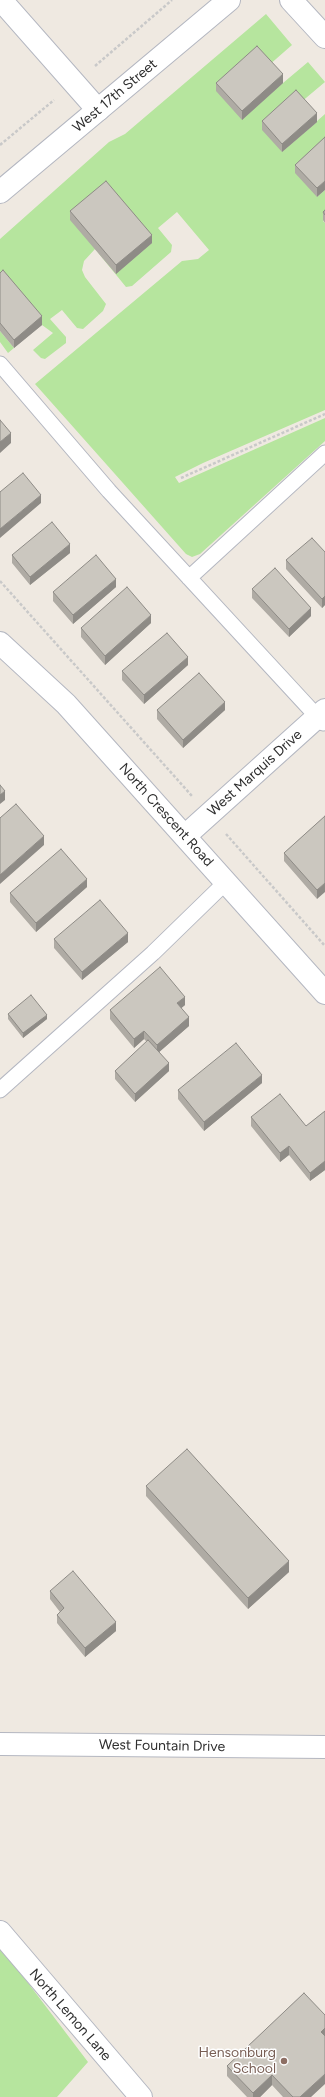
<!DOCTYPE html>
<style>
body{margin:0}
canvas{display:block;background:#efe9e1}
</style>
<canvas width="325" height="2097"></canvas>
<script>
const ctx = document.querySelector('canvas').getContext('2d');
ctx.lineJoin = 'round';
function fill(path, color) {
  ctx.fillStyle = color;
  ctx.fill(path, 'evenodd');
}
function toPath(rows) {
  const path = new Path2D();
  for (const r of rows) {
    path.moveTo(r[0], r[1]);
    for (let i = 2; i < r.length; i += 2) path.lineTo(r[i], r[i + 1]);
  }
  return path;
}
function strokePath(path, color, width, dash) {
  ctx.strokeStyle = color;
  ctx.lineWidth = width;
  ctx.lineCap = dash ? 'butt' : 'round';
  ctx.setLineDash(dash || []);
  ctx.stroke(path);
}
function write(font, color, halo, rows, align = 'center') {
  ctx.font = font + ' Figtree,sans-serif';
  ctx.lineWidth = 3;
  ctx.setLineDash([]);
  ctx.textBaseline = 'middle';
  ctx.strokeStyle = halo;
  ctx.fillStyle = color;
  for (const [text, x, y, turn = 0] of rows) {
    ctx.save();
    ctx.translate(x, y);
    ctx.rotate((+turn || 0) * Math.PI / 180);
    ctx.textAlign = isNaN(turn) ? turn : align;
    if (halo) ctx.strokeText(text, 0, 0);
    ctx.fillText(text, 0, 0);
    ctx.restore();
  }
}
fill(toPath([
 [266,14,292,45,268,66,283,83,308,62,325,82,300,103,282,152,325,114,325,145,317,197,325,190,325,219,323,221,325,223,325,410,203,463,175,477,179,483,325,418,325,441,200,554,192,557,186,554,35,384,182,261,198,259,209,250,177,212,158,228,172,245,171,252,132,286,126,287,95,249,84,261,82,270,85,277,106,304,103,311,83,329,77,328,62,310,50,319,66,337,66,343,45,359,41,358,33,350,53,333,42,325,4,279,0,282,0,239,109,142,125,134],
 [0,331,14,348,8,353,0,342],
 [0,1946,88,2062,57,2097,0,2097]
]), '#b6e59e');
const lane = toPath([
 [0,364,109,491,323,723],
 [189,578,325,453],
 [0,1090,153,953,226,882]
]);
const street = toPath([
 [1,0,98,110],
 [291,0,325,37],
 [185,836,325,710],
 [0,1744,325,1747],
 [0,1932,141,2097]
]);
const secondary = toPath([
 [0,192,229,0],
 [0,643,66,704,325,993]
]);
strokePath(lane, '#b4b7c1', 17);
strokePath(street, '#b4b7c1', 24);
strokePath(secondary, '#b4b7c1', 24);
strokePath(toPath([
 [95,66,172,0],
 [0,145,54,100],
 [181,478,325,414],
 [0,581,192,796],
 [226,834,325,946]
]), '#c9c9c9', 2.5, [3, 2]);
strokePath(lane, '#fff', 15);
strokePath(street, '#fff', 22);
strokePath(secondary, '#fff', 22);
fill(toPath([
 [216,83,283,83,242,120,216,91],
 [262,121,317,122,282,152,262,130],
 [325,137,317,197,295,173,295,165],
 [325,210,325,223,323,220,323,212],
 [70,211,152,243,116,274,70,220],
 [0,273,42,325,14,348,0,331],
 [325,552,325,605,322,608,286,569,286,560],
 [70,553,30,585,12,563,12,555],
 [116,587,73,624,53,601,53,592],
 [252,589,311,616,289,637,252,598],
 [151,623,105,665,81,637,81,628],
 [188,665,144,704,122,680,122,671],
 [157,710,225,710,183,748,157,719],
 [325,816,317,899,284,861,284,853],
 [87,887,36,932,10,902,10,893],
 [54,939,128,942,82,980,54,948],
 [185,1005,181,1008,189,1026,159,1052,169,1071,135,1102,115,1079,115,1071,147,1042,144,1039,134,1048,110,1019,110,1010],
 [8,1014,47,1019,23,1038,8,1019],
 [262,1083,204,1131,178,1099,178,1090],
 [325,1111,325,1170,310,1181,289,1155,280,1162,251,1126,251,1117,306,1126],
 [146,1486,289,1572,248,1609,146,1496],
 [50,1591,116,1631,85,1657,57,1623,57,1615,60,1612,50,1599],
 [304,1993,311,2097,283,2097,272,2085,260,2097,247,2097,227,2076,227,2066]
]), '#afaba4');
fill(toPath([
 [283,74,283,83,242,120,242,111],
 [317,113,317,122,282,152,282,144],
 [325,181,325,190,317,197,317,188],
 [152,235,152,243,116,274,116,265],
 [42,316,42,325,14,348,14,340],
 [11,433,11,443,0,453,0,442],
 [41,495,41,503,0,538,0,529],
 [70,544,70,553,30,585,30,577],
 [116,579,116,587,73,624,73,615],
 [325,596,325,605,322,608,322,599],
 [311,608,311,616,289,637,289,629],
 [151,615,151,623,105,665,105,656],
 [188,657,188,665,144,704,144,695],
 [225,702,225,710,183,748,183,740],
 [5,791,5,800,0,804,0,795],
 [44,836,44,845,0,884,0,875],
 [87,879,87,887,36,932,36,923],
 [325,883,325,892,317,899,317,890],
 [128,933,128,942,82,980,82,972],
 [185,997,185,1005,177,1012,177,1003],
 [47,1015,47,1019,23,1038,23,1033],
 [189,1017,189,1026,157,1054,157,1045],
 [144,1031,144,1039,134,1048,134,1039],
 [169,1063,169,1071,135,1102,135,1094],
 [262,1075,262,1083,204,1131,204,1122],
 [289,1146,289,1155,280,1162,280,1153],
 [325,1161,325,1170,310,1181,310,1173],
 [289,1561,289,1572,248,1609,248,1598],
 [116,1622,116,1631,85,1657,85,1648],
 [325,2028,325,2038,321,2032],
 [325,2074,325,2084,311,2097,300,2097],
 [272,2075,272,2085,260,2097,253,2097,253,2093]
]), '#8e8b86');
const building = toPath([
 [257,46,283,74,242,111,216,83,257,46],
 [296,90,317,113,282,144,262,121,296,90],
 [325,137,325,181,317,188,295,165,325,137],
 [106,181,152,235,116,265,70,211,106,181],
 [325,210,325,215,323,212,325,210],
 [3,270,42,316,14,340,0,323,0,273,3,270],
 [0,420,11,433,0,442,0,420],
 [23,473,41,495,0,529,0,492,23,473],
 [52,522,70,544,30,577,12,555,52,522],
 [312,538,325,552,325,596,322,599,286,560,312,538],
 [96,555,116,579,73,615,53,592,96,555],
 [275,568,311,608,289,629,252,589,275,568],
 [127,587,151,615,105,656,81,628,127,587],
 [167,633,188,657,144,695,122,671,167,633],
 [199,673,225,702,183,740,157,710,199,673],
 [0,785,5,791,0,795,0,785],
 [16,804,44,836,0,875,0,818,16,804],
 [325,816,325,883,317,890,284,853,325,816],
 [61,849,87,879,36,923,10,893,61,849],
 [100,900,128,933,82,972,54,939,100,900],
 [160,967,185,997,177,1003,189,1017,157,1045,144,1031,134,1039,110,1010,160,967],
 [31,995,47,1015,23,1033,8,1014,31,995],
 [148,1040,169,1063,135,1094,115,1071,148,1040],
 [236,1043,262,1075,204,1122,178,1090,236,1043],
 [280,1094,306,1126,325,1111,325,1161,310,1173,289,1146,280,1153,251,1117,280,1094],
 [187,1449,289,1561,248,1598,146,1486,187,1449],
 [73,1571,116,1622,85,1648,57,1615,64,1608,50,1591,73,1571],
 [304,1993,325,2015,325,2028,321,2032,325,2036,325,2074,300,2097,293,2097,272,2075,253,2093,227,2066,304,1993]
]);
fill(building, '#cbc7bf');
strokePath(building, '#8e8b86', 1);
for (const [x, y, r, color] of [
 [284,2061,4,"#8d6e63"]
]) {
  const dot = new Path2D();
  dot.arc(x, y, r, 0, 2 * Math.PI);
  ctx.fillStyle = color;
  ctx.fill(dot);
  strokePath(dot, '#fff', 1.5);
}
write('14px', '#2e2e2e', '#fff', [
 ["West 17th Street",115,96,-40],
 ["West Marquis Drive",255,773,-42],
 ["North Crescent Road",166,815,48],
 ["West Fountain Drive",162,1746,1],
 ["North Lemon Lane",70,2015,49]
]);
write('14px', '#785e54', '#fff', [
 ["Hensonburg",276,2053],
 ["School",276,2069]
], 'right');
</script>
